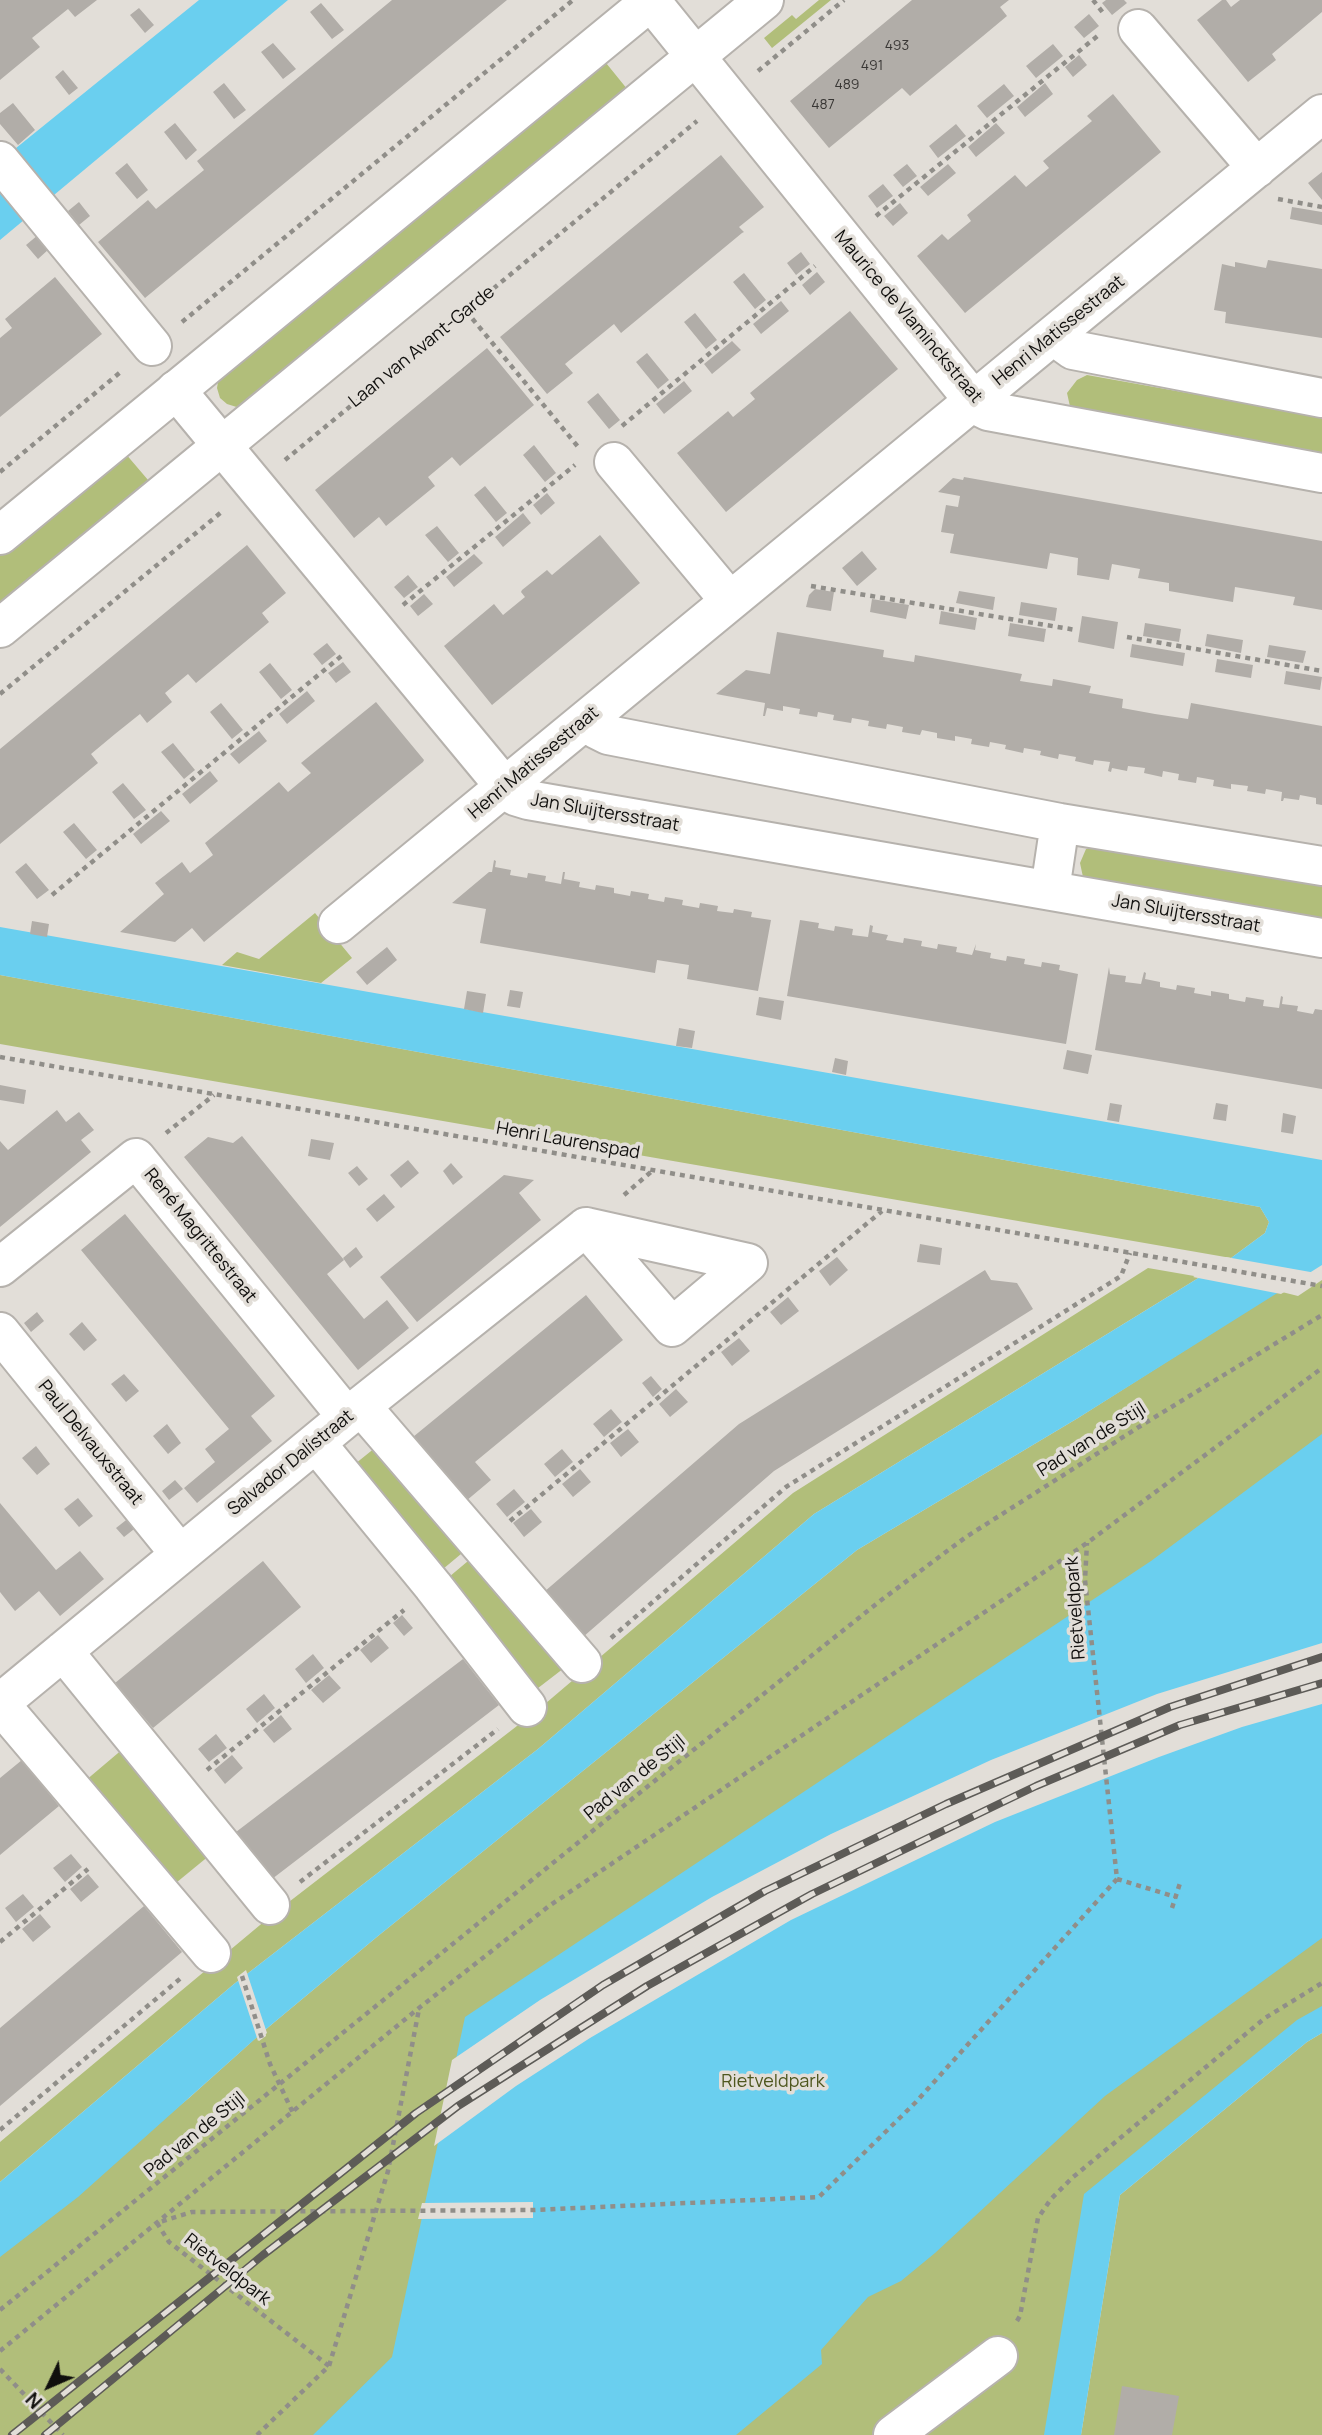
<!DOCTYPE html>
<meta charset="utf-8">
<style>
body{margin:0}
#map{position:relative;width:1322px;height:2435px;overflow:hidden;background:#e2ded8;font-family:Manrope,sans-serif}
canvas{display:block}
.north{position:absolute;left:14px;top:2351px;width:70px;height:70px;-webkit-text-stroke:5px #e2ded8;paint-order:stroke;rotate:226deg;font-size:19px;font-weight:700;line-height:28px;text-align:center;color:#100f0d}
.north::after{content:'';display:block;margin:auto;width:24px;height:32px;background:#100f0d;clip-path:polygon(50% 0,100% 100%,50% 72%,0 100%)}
</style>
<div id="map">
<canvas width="1322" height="2435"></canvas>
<div class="north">N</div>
</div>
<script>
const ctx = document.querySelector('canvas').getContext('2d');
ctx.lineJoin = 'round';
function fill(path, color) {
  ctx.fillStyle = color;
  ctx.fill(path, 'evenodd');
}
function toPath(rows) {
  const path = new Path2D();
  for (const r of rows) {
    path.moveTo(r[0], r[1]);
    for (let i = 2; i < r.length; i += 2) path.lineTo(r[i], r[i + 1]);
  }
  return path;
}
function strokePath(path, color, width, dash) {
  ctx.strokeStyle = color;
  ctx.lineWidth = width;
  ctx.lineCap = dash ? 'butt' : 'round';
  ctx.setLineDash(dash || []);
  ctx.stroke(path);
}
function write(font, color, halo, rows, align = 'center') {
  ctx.font = font + ' Manrope,sans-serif';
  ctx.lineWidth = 7;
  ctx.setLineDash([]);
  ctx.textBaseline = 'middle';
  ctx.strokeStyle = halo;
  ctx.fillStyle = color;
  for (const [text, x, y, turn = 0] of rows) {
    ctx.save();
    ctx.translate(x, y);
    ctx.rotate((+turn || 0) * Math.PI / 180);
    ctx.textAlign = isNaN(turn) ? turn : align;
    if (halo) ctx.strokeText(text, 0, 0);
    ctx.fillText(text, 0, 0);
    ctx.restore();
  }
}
fill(toPath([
 [819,0,831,0,772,48,764,38,792,15,796,19],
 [602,58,632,95,243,409,227,404,220,398,217,388,219,376],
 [1087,375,1322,417,1322,464,1071,411,1067,393,1077,380],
 [125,453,154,487,0,613,0,555],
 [1102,844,1322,882,1322,927,1083,877,1080,863,1086,849],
 [315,913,352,958,321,983,222,965,237,952,259,959],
 [0,975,1260,1207,1269,1222,1265,1233,1231,1258,0,1044],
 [1148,1268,1200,1277,814,1514,538,1749,234,1984,0,2182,0,2142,272,1915,539,1709,793,1493],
 [1322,1280,1322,2011,1111,2182,1060,2435,0,2435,0,2250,189,2098,258,2036,259,2041,266,2036,265,2030,378,1936,857,1550,1078,1418,1278,1291,1298,1296],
 [381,1443,467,1549,437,1574,350,1468],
 [474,1556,568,1665,529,1695,443,1582],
 [124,1748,210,1855,171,1887,85,1781],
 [1322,2033,1322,2435,1081,2435,1120,2195,1307,2042]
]), '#b1be7a');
fill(toPath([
 [199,0,288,0,0,240,0,161],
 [0,927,1322,1160,1322,1265,1078,1418,857,1550,378,1936,265,2030,78,2197,0,2257,0,2182,234,1984,538,1749,814,1514,1231,1258,1265,1233,1269,1222,1260,1207,0,975],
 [1322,1434,1322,1938,1105,2096,935,2253,901,2281,868,2297,821,2350,822,2364,736,2435,313,2435,392,2357,465,2017,1151,1561],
 [1322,2006,1322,2033,1307,2042,1120,2195,1081,2435,1044,2435,1084,2194,1297,2020]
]), '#6acfef');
fill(toPath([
 [1226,1257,1316,1273,1281,1294,1193,1277],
 [1322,1643,1322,1704,1242,1727,1159,1757,995,1822,791,1920,590,2038,516,2086,434,2146,452,2060,540,2000,712,1897,831,1834,991,1760,1157,1694],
 [246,1970,267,2033,258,2041,237,1977],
 [533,2202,533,2218,418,2219,422,2203]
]), '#e2ded8');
fill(toPath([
 [0,0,97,0,75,17,68,9,32,38,40,47,0,80],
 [392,0,507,0,145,298,98,242,148,200,156,209,204,170,197,161],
 [912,0,1009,0,1000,7,1007,16,983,36,910,96,902,88,829,148,790,101],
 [1106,0,1124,0,1127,3,1112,15,1102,3],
 [1222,0,1226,0,1231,7,1240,0,1322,0,1322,12,1272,54,1276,60,1248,82,1197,20],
 [321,3,344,30,332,39,310,12],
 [139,8,154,25,145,33,130,15],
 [1089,14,1099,26,1084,38,1074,27],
 [273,43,296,69,283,79,261,52],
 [1053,44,1063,56,1036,78,1026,66],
 [1079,55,1087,65,1073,77,1065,67],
 [63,70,78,88,69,95,55,77],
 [224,83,246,110,234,119,213,92],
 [1045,83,1053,94,1025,117,1017,107],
 [1004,84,1014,96,987,118,977,106],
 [1113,94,1161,152,965,313,917,256,942,234,948,240,971,221,967,215,1015,175,1026,187,1049,168,1043,161,1092,121,1087,116],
 [13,103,35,130,18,145,0,124,0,113],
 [175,123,197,150,186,160,164,132],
 [996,123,1005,133,976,157,968,147],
 [956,124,966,136,938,158,929,146],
 [721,155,764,207,739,227,744,232,742,233,621,333,614,324,565,364,573,373,547,394,500,337],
 [127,163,148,190,137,199,115,173],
 [907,164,917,176,903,187,893,175],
 [948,164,956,173,928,196,920,187],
 [1322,172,1322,200,1308,183],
 [883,184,893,196,877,208,868,196],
 [79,202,90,216,79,225,68,211],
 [900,203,908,213,893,226,884,216],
 [1292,207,1322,212,1322,225,1290,219],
 [38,235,49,249,38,259,26,245],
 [801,252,810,264,796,275,787,263],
 [1268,260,1322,269,1322,338,1225,323,1226,312,1214,310,1222,264,1235,267,1235,262,1266,268],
 [817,272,825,282,810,295,802,285],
 [744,273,766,300,755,309,733,282],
 [55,277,102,334,0,417,0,338,12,328,5,319],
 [781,301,789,311,761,334,753,324],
 [850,311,898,369,726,512,677,453,727,412,728,411,733,417,755,399,750,393],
 [695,313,717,340,706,349,684,322],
 [732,341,741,350,712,374,704,364],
 [487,348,534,405,460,466,452,457,428,477,435,486,386,526,379,517,354,538,315,490],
 [647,353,669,380,658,389,636,362],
 [684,381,692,391,664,414,656,404],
 [598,393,620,420,609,429,587,402],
 [534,445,556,473,545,482,523,455],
 [964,477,1322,541,1322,610,1293,605,1295,597,1235,587,1233,602,1169,591,1169,583,1138,578,1140,569,1112,564,1109,580,1077,575,1078,558,1050,553,1047,569,950,553,954,534,941,532,946,505,958,507,960,496,938,492,953,478,963,480],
 [485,486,507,513,496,522,474,495],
 [547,493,555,503,541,515,533,505],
 [523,513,531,523,503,547,495,537],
 [437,526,459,553,448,562,425,535],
 [600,535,640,583,492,705,444,646,494,604,503,615,525,597,521,592,522,590,547,570,552,575],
 [247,545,286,593,262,613,269,622,196,683,188,674,165,693,172,702,147,723,140,714,115,734,91,754,98,763,0,844,0,749],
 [862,551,877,569,857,586,842,568],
 [474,554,483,563,454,587,446,577],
 [408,575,418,587,404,598,394,587],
 [815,589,834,592,831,611,806,607,809,595],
 [959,591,995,597,993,610,956,603],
 [424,594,433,604,418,616,410,606],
 [872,599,909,605,906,619,870,612],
 [1021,602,1057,608,1055,621,1019,615],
 [941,611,977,618,975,630,939,624],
 [1082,616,1118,622,1114,649,1078,642],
 [1010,623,1046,629,1044,642,1008,636],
 [1145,623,1181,629,1179,642,1143,636],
 [777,632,884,650,883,657,914,662,915,655,1022,674,1020,681,1052,686,1053,679,1091,686,1089,693,1123,699,1122,708,1155,714,1188,719,1191,703,1322,726,1322,805,1316,804,1316,798,1300,795,1299,800,1284,798,1283,801,1281,801,1282,792,1266,789,1265,794,1247,791,1248,786,1231,784,1231,789,1213,786,1214,780,1197,777,1196,783,1178,780,1179,774,1163,771,1162,777,1144,773,1145,768,1128,766,1127,771,1112,768,1111,772,1108,771,1110,762,1094,760,1093,765,1075,761,1076,757,1059,754,1058,759,1040,755,1041,751,1024,748,1023,753,1005,749,1006,745,990,742,989,747,971,744,972,739,955,736,955,741,937,738,937,733,922,730,920,735,902,732,903,727,887,724,886,729,868,726,869,721,852,718,851,723,833,720,834,715,818,712,817,717,799,714,800,709,783,706,783,711,767,708,765,716,763,716,765,703,716,694,746,670,770,674],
 [1207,634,1243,640,1241,653,1205,646],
 [327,643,336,654,322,665,313,654],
 [1132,644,1185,653,1183,666,1130,657],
 [1269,645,1306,651,1303,663,1267,657],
 [1217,659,1253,665,1251,678,1215,672],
 [343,662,351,672,336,683,328,673],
 [270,663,292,690,281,699,259,672],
 [1286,671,1322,677,1320,690,1284,684],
 [307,691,315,701,287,724,279,714],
 [376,702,424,760,423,762,204,942,192,928,175,942,120,932,164,894,155,883,182,862,190,873,213,855,205,843,279,782,288,792,311,773,301,763],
 [221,703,243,730,232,739,210,712],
 [259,731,267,741,239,764,230,754],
 [173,743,195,770,184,779,161,752],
 [210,771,218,781,190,804,182,794],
 [123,783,146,810,134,819,112,792],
 [161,811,170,821,141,844,133,834],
 [74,823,97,850,86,859,63,832],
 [494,860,496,861,495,867,511,870,510,875,527,878,528,873,546,876,545,881,561,884,563,872,565,872,564,879,580,882,579,887,595,890,596,885,614,888,614,893,630,896,631,891,649,894,648,899,664,902,665,897,683,900,682,905,699,908,700,903,718,906,717,911,733,913,734,909,752,912,751,917,771,920,758,991,687,979,689,965,657,960,655,973,480,943,486,909,452,903,489,872,492,872],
 [26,863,49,890,37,899,15,872],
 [800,920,819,923,818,928,834,931,835,926,853,929,852,935,868,937,870,925,873,926,872,932,888,935,886,940,903,943,904,938,922,941,921,946,937,949,938,944,957,947,956,952,972,955,976,944,975,950,991,953,990,958,1006,961,1007,956,1025,959,1024,964,1041,967,1042,962,1060,965,1059,970,1078,974,1066,1044,787,996],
 [32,921,49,924,47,937,30,934],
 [387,947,397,960,367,985,356,972],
 [1109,967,1110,974,1126,976,1125,982,1141,984,1144,972,1146,973,1145,979,1160,982,1160,987,1176,990,1177,985,1195,988,1194,993,1211,996,1211,991,1229,994,1229,999,1245,1002,1246,997,1264,1000,1263,1006,1279,1008,1281,996,1283,997,1282,1004,1298,1006,1297,1011,1313,1014,1315,1009,1322,1010,1322,1089,1095,1050],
 [510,990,523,992,520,1008,507,1006],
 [467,991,486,994,483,1013,464,1009],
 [759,997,784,1001,781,1020,756,1015],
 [679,1028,695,1031,692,1048,676,1046],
 [1067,1050,1092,1055,1088,1074,1063,1069],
 [835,1058,848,1061,846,1075,832,1072],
 [0,1085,26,1090,24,1104,0,1100],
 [1110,1103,1122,1105,1119,1122,1107,1120],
 [1216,1103,1228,1105,1226,1121,1213,1119],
 [57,1110,66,1122,79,1112,94,1130,81,1140,91,1152,0,1227,0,1141,8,1150],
 [1283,1113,1296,1116,1293,1134,1281,1132],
 [242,1136,344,1260,327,1274,364,1319,387,1300,409,1328,358,1370,184,1157,208,1137,233,1143],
 [311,1139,334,1143,330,1160,308,1156],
 [408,1160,419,1173,401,1188,390,1175],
 [451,1163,463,1177,453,1185,443,1171],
 [357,1166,368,1179,359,1186,348,1173],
 [504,1175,534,1180,519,1193,541,1220,417,1322,380,1277],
 [384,1194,395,1207,377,1222,366,1209],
 [125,1214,275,1396,251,1416,272,1441,197,1503,184,1488,215,1462,205,1449,229,1429,81,1250],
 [920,1244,942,1248,940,1265,917,1262],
 [356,1247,363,1257,350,1268,343,1258],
 [837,1257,848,1270,830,1286,819,1271],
 [985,1270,991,1280,1017,1283,1033,1309,774,1471,583,1637,544,1592,739,1424],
 [586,1295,623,1340,475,1462,491,1480,466,1501,413,1437],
 [788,1297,799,1311,781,1325,770,1312],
 [37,1312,44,1321,31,1332,24,1323],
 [82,1322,97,1340,84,1351,69,1334],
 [739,1338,750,1351,732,1366,721,1352],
 [124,1374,139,1391,126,1402,111,1384],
 [651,1376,662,1389,653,1397,642,1383],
 [676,1389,688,1402,670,1417,659,1404],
 [611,1409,622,1422,604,1437,593,1424],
 [167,1424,181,1443,168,1454,153,1436],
 [628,1429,639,1442,621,1457,610,1443],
 [36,1446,50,1464,37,1475,22,1458],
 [562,1449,573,1462,555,1477,544,1464],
 [580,1469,591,1482,573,1497,562,1484],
 [175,1480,183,1489,169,1500,162,1491],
 [514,1489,525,1502,507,1517,496,1504],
 [78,1498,93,1516,79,1527,64,1509],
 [0,1503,56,1570,80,1551,104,1579,60,1616,39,1591,15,1611,0,1592],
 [531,1509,542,1522,524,1537,513,1523],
 [130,1517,138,1526,124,1537,116,1528],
 [263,1561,301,1607,153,1728,115,1683],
 [402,1615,413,1628,404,1636,393,1623],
 [378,1635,389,1648,371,1663,360,1650],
 [313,1654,324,1668,306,1683,295,1669],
 [463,1659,499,1705,272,1879,236,1832],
 [329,1675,341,1688,323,1703,311,1690],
 [264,1694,275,1708,257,1723,246,1709],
 [281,1715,292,1729,274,1743,263,1730],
 [216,1734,227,1748,209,1762,198,1749],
 [232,1755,243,1768,225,1784,214,1770],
 [22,1760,59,1806,0,1855,0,1778],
 [71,1854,82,1867,65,1882,53,1868],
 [88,1874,99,1887,81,1902,70,1889],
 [23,1894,34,1907,16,1922,5,1908],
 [144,1906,182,1952,0,2106,0,2028],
 [40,1914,51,1927,33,1942,22,1929],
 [1122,2386,1179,2396,1172,2435,1114,2435]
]), '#b1ada8');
const street = toPath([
 [650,0,978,406,988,411,1322,473],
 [1138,29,1257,168],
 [0,161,152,346],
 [1056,334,1066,345,1073,350,1322,398],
 [176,390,505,787,515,796,528,800,1322,938],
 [614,462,730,601],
 [586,720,596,729,608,735,1060,823,1322,866],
 [1050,890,1060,823],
 [338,924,1322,114],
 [586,1227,748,1263,672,1327,586,1227],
 [0,1267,136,1158,347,1417],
 [0,1332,180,1554],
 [361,1406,582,1663],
 [316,1443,433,1586,527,1707],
 [63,1651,270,1905],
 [0,1703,347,1417,586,1227],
 [0,1704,211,1953],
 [893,2435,998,2356]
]);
const secondary = toPath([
 [0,535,652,0],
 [0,628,764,0]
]);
strokePath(street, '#b6b2ad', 42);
strokePath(secondary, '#b6b2ad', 42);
strokePath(toPath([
 [1093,0,1104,14],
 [758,71,844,0],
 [1278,199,1322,207],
 [876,216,1100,34],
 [466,311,579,448],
 [182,322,573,0],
 [622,426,815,266],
 [285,460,697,121],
 [0,472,123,370],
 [811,586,1076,630],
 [403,605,575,465],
 [1127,637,1322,671],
 [0,694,224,510],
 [52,895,345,653],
 [0,1057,1322,1286],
 [166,1133,214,1095],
 [624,1195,652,1171],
 [510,1521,882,1211],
 [611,1638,786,1487,1121,1276,1130,1253],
 [207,1770,404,1610],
 [1117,1879,1176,1897],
 [300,1882,498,1729],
 [1172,1908,1180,1883],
 [0,1942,88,1869],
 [242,1976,270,2064,293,2113],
 [0,2130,181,1978],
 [0,2310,637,1795,880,1601,966,1537,1142,1425,1322,1315],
 [1017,2321,1020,2316,1038,2218,1051,2199,1072,2178,1265,2018,1322,1983],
 [0,2351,419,2008,549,1906,1087,1543,1322,1368],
 [329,2366,169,2242,157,2223,192,2212,534,2210,819,2197,916,2102,1117,1879,1085,1580,1087,1543],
 [0,2369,63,2435],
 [257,2435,329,2366,388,2171,419,2009]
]), '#908e89', 4.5, [5, 5]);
strokePath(street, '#fff', 38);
strokePath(secondary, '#fff', 38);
const rail = toPath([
 [12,2435,416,2113,603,1985,765,1891,946,1804,1170,1707,1322,1657],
 [45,2435,263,2255,458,2106,647,1986,812,1894,1036,1786,1180,1725,1322,1683]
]);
strokePath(rail, '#5d5b57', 8);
strokePath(rail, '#e2ded8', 5, [16]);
write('14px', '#383634', null, [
 ["493",897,46],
 ["491",872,66],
 ["489",847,85],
 ["487",823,105]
]);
write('18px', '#100f0d', '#e2ded8', [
 ["Maurice de Vlaminckstraat",908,317,50],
 ["Henri Matissestraat",1059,331,-39],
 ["Laan van Avant-Garde",422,347,-39],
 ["Henri Matissestraat",534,763,-40],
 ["Jan Sluijtersstraat",605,813,10],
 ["Jan Sluijtersstraat",1186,914,10],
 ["Henri Laurenspad",568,1141,10],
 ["René Magrittestraat",200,1236,51],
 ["Pad van de Stijl",1092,1440,-32],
 ["Paul Delvauxstraat",90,1443,51],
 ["Salvador Dalístraat",291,1463,-39],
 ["Rietveldpark",1076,1608,-94],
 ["Pad van de Stijl",635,1778,-39],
 ["Pad van de Stijl",195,2135,-39],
 ["Rietveldpark",227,2270,38]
]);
write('18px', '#4e571e', '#e2ded8', [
 ["Rietveldpark",773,2082]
]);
</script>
